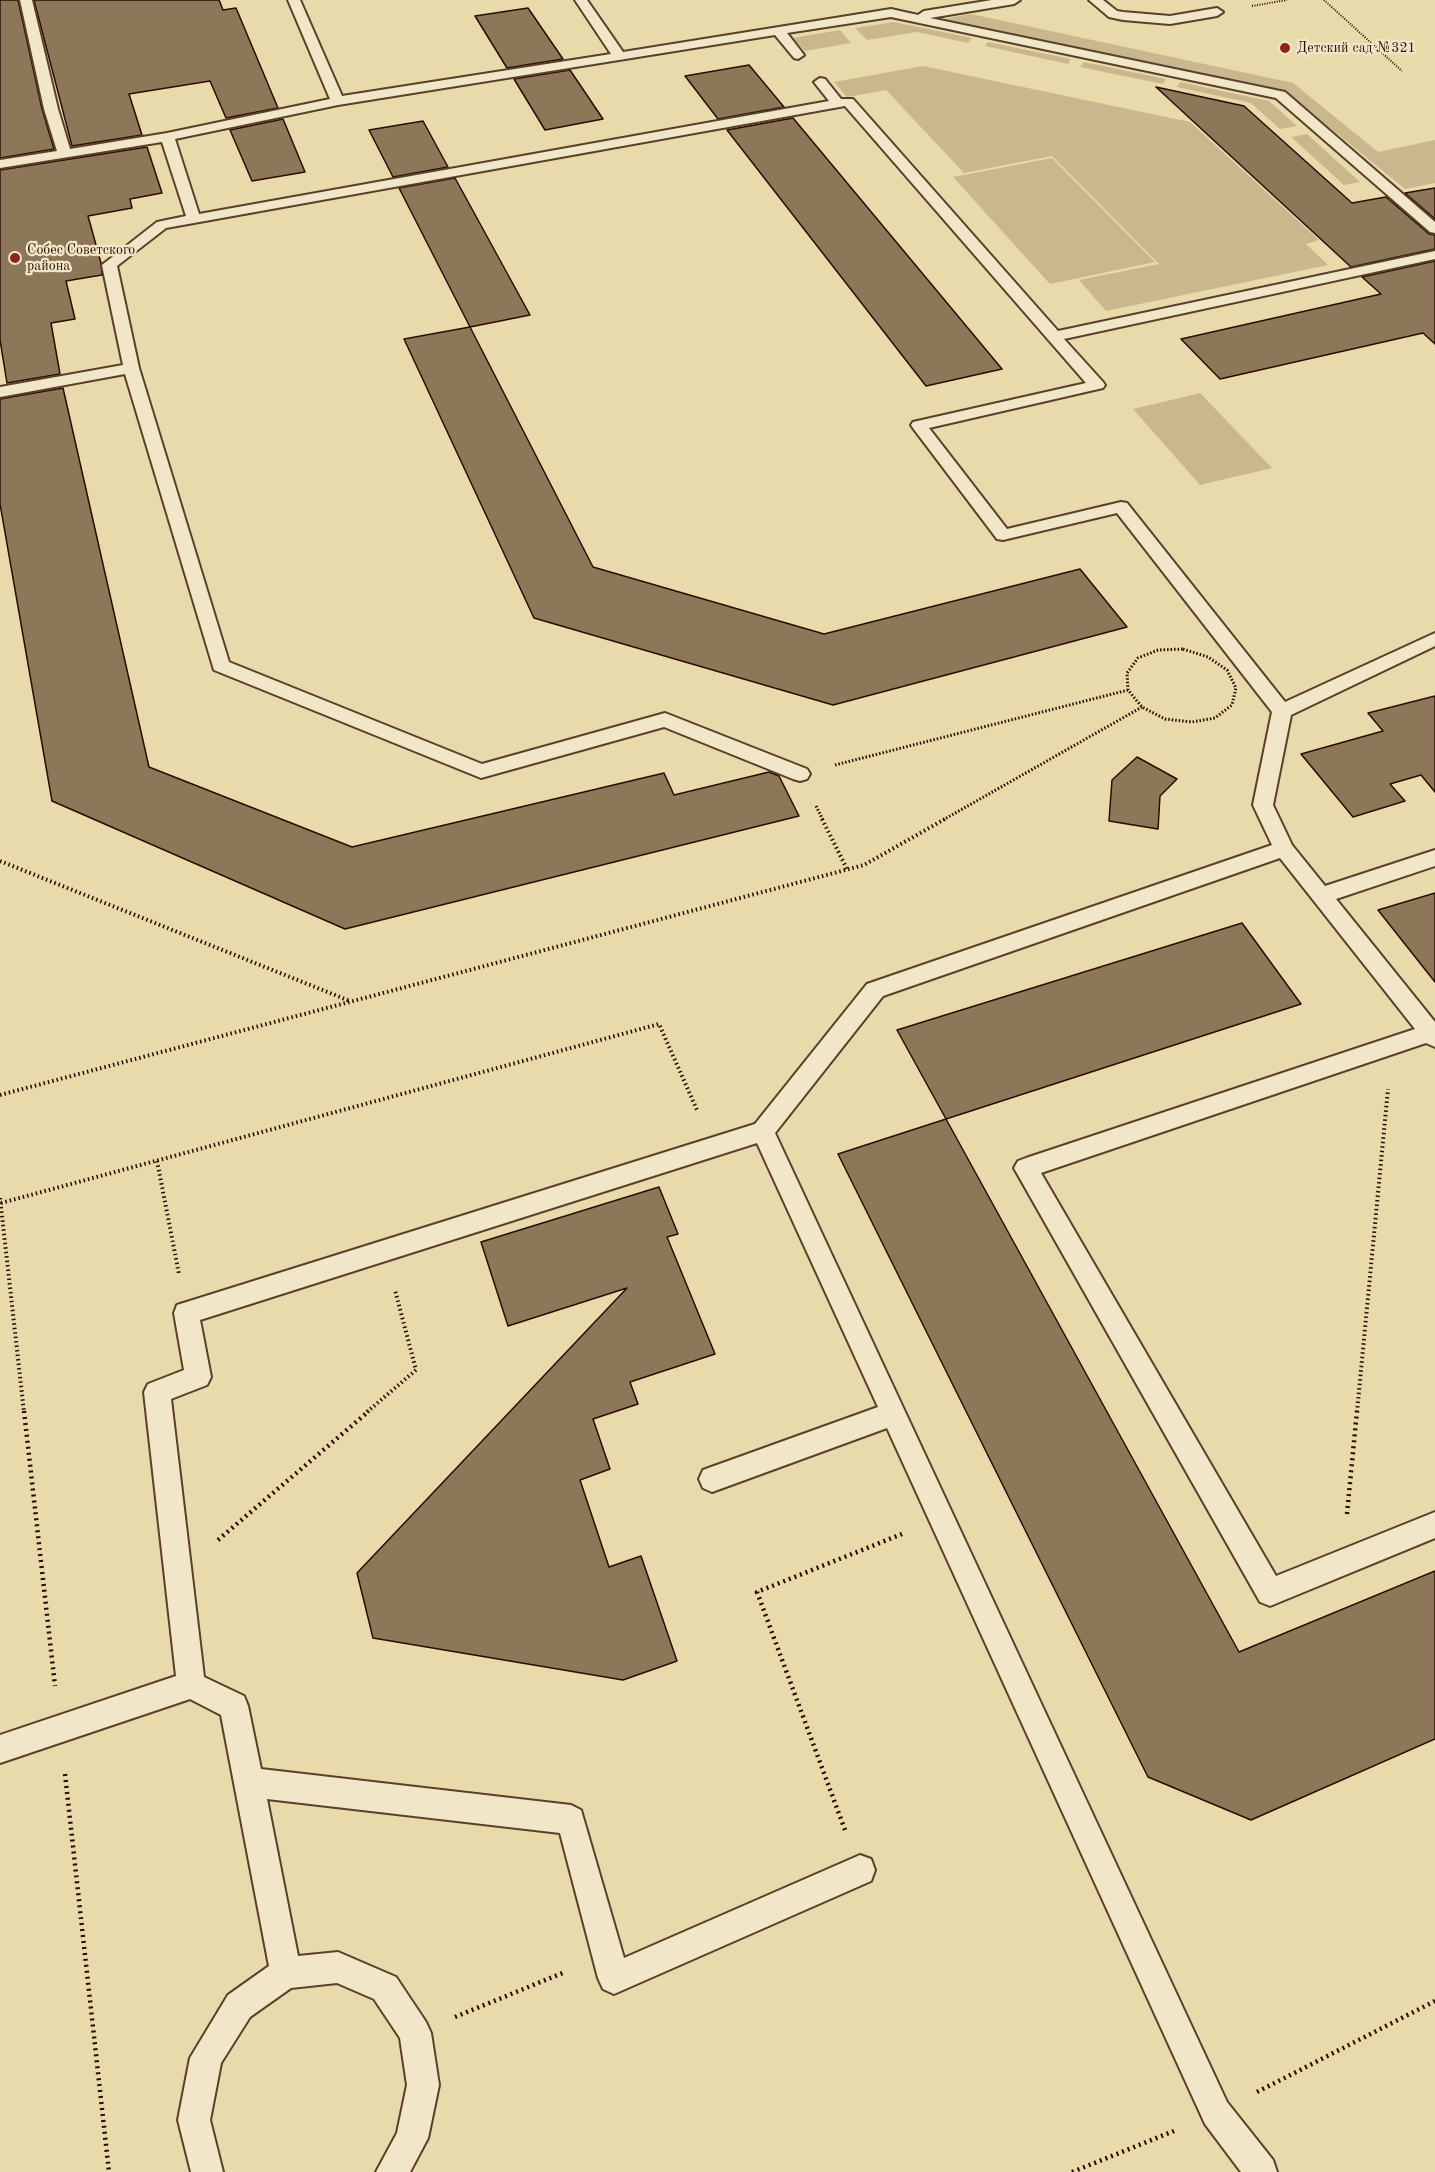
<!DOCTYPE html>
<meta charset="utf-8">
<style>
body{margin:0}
canvas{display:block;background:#e9daab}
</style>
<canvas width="1435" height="2172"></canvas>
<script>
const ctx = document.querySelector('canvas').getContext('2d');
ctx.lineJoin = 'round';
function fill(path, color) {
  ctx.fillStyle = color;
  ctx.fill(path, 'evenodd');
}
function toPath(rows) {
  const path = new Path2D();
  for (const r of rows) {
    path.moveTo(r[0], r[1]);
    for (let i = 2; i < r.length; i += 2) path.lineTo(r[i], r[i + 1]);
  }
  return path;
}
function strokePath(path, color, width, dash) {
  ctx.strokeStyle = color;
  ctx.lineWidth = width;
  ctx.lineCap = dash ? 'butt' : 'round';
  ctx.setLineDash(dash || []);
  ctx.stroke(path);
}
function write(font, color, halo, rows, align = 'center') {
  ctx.font = font + ' "Old Standard TT",serif';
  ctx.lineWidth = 4.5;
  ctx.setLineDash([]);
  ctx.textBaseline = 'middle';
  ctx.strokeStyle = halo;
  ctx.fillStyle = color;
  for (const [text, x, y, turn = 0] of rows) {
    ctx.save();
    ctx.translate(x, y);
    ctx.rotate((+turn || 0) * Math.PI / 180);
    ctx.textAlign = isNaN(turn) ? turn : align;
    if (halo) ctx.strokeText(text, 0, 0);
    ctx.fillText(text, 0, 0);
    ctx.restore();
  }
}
fill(toPath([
 [971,14,1293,83,1378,152,1435,140,1435,183,1405,189,1285,91,944,19],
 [894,22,914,26,972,38,968,43,917,32,867,40,855,28],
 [840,30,851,43,805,51,793,38],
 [988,42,1071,59,1068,64,985,46],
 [1084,62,1166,79,1163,84,1080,67],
 [923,66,1190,122,1319,240,1306,244,1328,265,1106,311,1079,280,1159,264,1052,156,964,173,886,90,847,97,834,82],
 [1180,82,1269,101,1297,126,1280,129,1251,103,1177,87],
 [1307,134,1360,182,1344,185,1291,137],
 [1052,158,1155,262,1050,284,953,177],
 [1200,393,1272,468,1200,485,1133,409]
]), '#c9b78e');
const building = toPath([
 [0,0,18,0,42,109,54,149,0,158,0,0],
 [34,0,219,0,223,10,236,8,278,108,226,118,210,81,129,94,142,135,72,146,34,0],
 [528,8,563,59,507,68,475,16,528,8],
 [749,65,784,107,718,119,685,76,749,65],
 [570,70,603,119,545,130,514,79,570,70],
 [1156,87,1244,106,1352,203,1386,197,1429,234,1435,235,1435,249,1351,267,1156,87],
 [793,118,1002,369,926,386,727,130,793,118],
 [283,119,305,172,252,181,230,130,283,119],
 [423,121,448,167,393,177,369,130,423,121],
 [147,147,162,193,130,199,132,208,88,216,101,263,102,275,66,281,75,319,51,323,60,374,7,383,0,340,0,170,147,147],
 [455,178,530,315,470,327,399,188,455,178],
 [1435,188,1435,219,1405,193,1435,188],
 [1435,261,1435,344,1423,333,1220,379,1181,339,1381,294,1362,277,1435,261],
 [470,327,593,567,824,634,1080,569,1127,627,833,705,534,618,404,339,470,327],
 [63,388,149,767,352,847,664,773,674,795,769,772,779,776,799,816,345,929,52,801,0,504,0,399,63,388],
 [1435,696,1435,792,1421,775,1390,784,1405,801,1353,817,1301,754,1383,731,1368,713,1435,696],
 [1137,757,1177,779,1160,796,1158,829,1109,821,1112,780,1137,757],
 [1435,893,1435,982,1378,910,1435,893],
 [1242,923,1301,1004,946,1119,897,1030,1242,923],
 [946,1119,1239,1652,1435,1571,1435,1739,1251,1820,1148,1777,838,1154,946,1119],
 [659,1187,678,1234,667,1237,715,1354,630,1382,638,1404,593,1419,610,1469,580,1480,609,1567,641,1556,677,1661,623,1680,373,1638,357,1573,627,1288,508,1326,481,1242,659,1187]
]);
fill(building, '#8d7759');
strokePath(building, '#2a0c00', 1.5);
const lane = toPath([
 [20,0,32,0,58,109,70,149,167,133,330,99,288,0,300,0,342,96,611,54,575,0,587,0,623,52,891,9,918,15,924,11,992,0,1020,0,1014,4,930,18,1285,92,1435,222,1435,233,1430,232,1276,98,891,17,787,33,804,55,798,59,794,58,775,35,338,105,175,139,199,214,829,101,814,82,820,78,825,79,841,99,853,99,1058,331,1435,251,1435,259,1064,339,1103,382,1105,385,1103,388,929,428,1007,529,1121,502,1127,503,1285,702,1435,633,1435,646,1291,715,1273,805,1292,845,1325,886,1435,850,1435,866,1336,899,1435,1022,1435,1047,1426,1043,1041,1173,1276,1576,1435,1512,1435,1538,1270,1606,1260,1602,1014,1168,1018,1161,1026,1158,1415,1029,1280,858,883,996,775,1133,1227,2102,1273,2160,1277,2172,1241,2172,1205,2124,887,1428,712,1492,703,1488,699,1479,703,1470,878,1407,757,1143,200,1320,211,1377,207,1385,171,1399,204,1677,244,1696,248,1706,261,1769,571,1805,581,1810,624,1958,860,1855,871,1859,875,1870,871,1881,614,1994,603,1989,598,1978,560,1833,267,1799,298,1956,338,1952,396,1977,426,2022,431,2033,439,2085,428,2138,410,2172,376,2172,397,2133,407,2085,400,2038,374,1999,337,1983,291,1988,250,2017,221,2063,210,2120,223,2172,191,2172,178,2120,190,2058,228,1995,269,1966,221,1715,190,1699,0,1763,0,1735,176,1676,144,1392,148,1384,184,1370,174,1313,177,1305,755,1124,867,984,1272,845,1253,805,1272,712,1117,513,1003,540,997,539,913,428,911,425,913,422,1086,383,845,106,166,228,117,266,139,368,229,662,482,764,665,713,807,769,810,774,807,779,800,781,793,779,664,727,481,778,214,670,125,374,0,397,0,387,123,365,102,265,157,222,186,216,162,142,0,168,0,160,57,151,44,109,20,0],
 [1089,0,1103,0,1117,11,1123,12,1170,16,1217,8,1223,12,1217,16,1170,24,1123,20,1109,17,1089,0]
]);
strokePath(lane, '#5a402b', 4);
strokePath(toPath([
 [1324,0,1402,71],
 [1252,6,1287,0]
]), '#2a0c00', 2, [1, 1.5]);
strokePath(toPath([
 [1183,649,1208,657,1227,670,1236,688,1232,705,1215,718,1192,722,1165,719,1142,707,1128,690,1127,673,1138,658,1158,650,1183,649],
 [835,765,1128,690],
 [816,806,823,820],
 [943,820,1142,707]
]), '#2a0c00', 3, [1.5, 2]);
strokePath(toPath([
 [822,819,847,869],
 [0,861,350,1001],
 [0,1095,864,865,945,819],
 [157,1161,179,1274],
 [0,1198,24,1412],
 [1,1203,659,1024,697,1110],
 [367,1412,416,1370,395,1290],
 [1357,1412,1388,1089]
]), '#2a0c00', 4, [1.5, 3]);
strokePath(toPath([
 [24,1411,55,1686],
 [1347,1514,1357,1411],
 [218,1540,369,1411],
 [65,1774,109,2172],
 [845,1830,757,1592,902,1534],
 [455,2017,565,1972],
 [1257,2092,1435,2001],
 [1072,2172,1174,2131]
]), '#2a0c00', 4.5, [2, 4]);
fill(lane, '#f1e7c8');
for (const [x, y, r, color] of [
 [1285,48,6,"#8f2418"],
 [15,258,6,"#8f2418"]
]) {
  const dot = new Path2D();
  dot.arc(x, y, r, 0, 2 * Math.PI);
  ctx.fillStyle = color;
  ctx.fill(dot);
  strokePath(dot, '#f1e7c8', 2);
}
write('14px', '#2a0c00', '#f1e7c8', [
 ["Детский сад №321",1297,48],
 ["Собес Советского",27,250],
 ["района",27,266]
], 'left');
</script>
